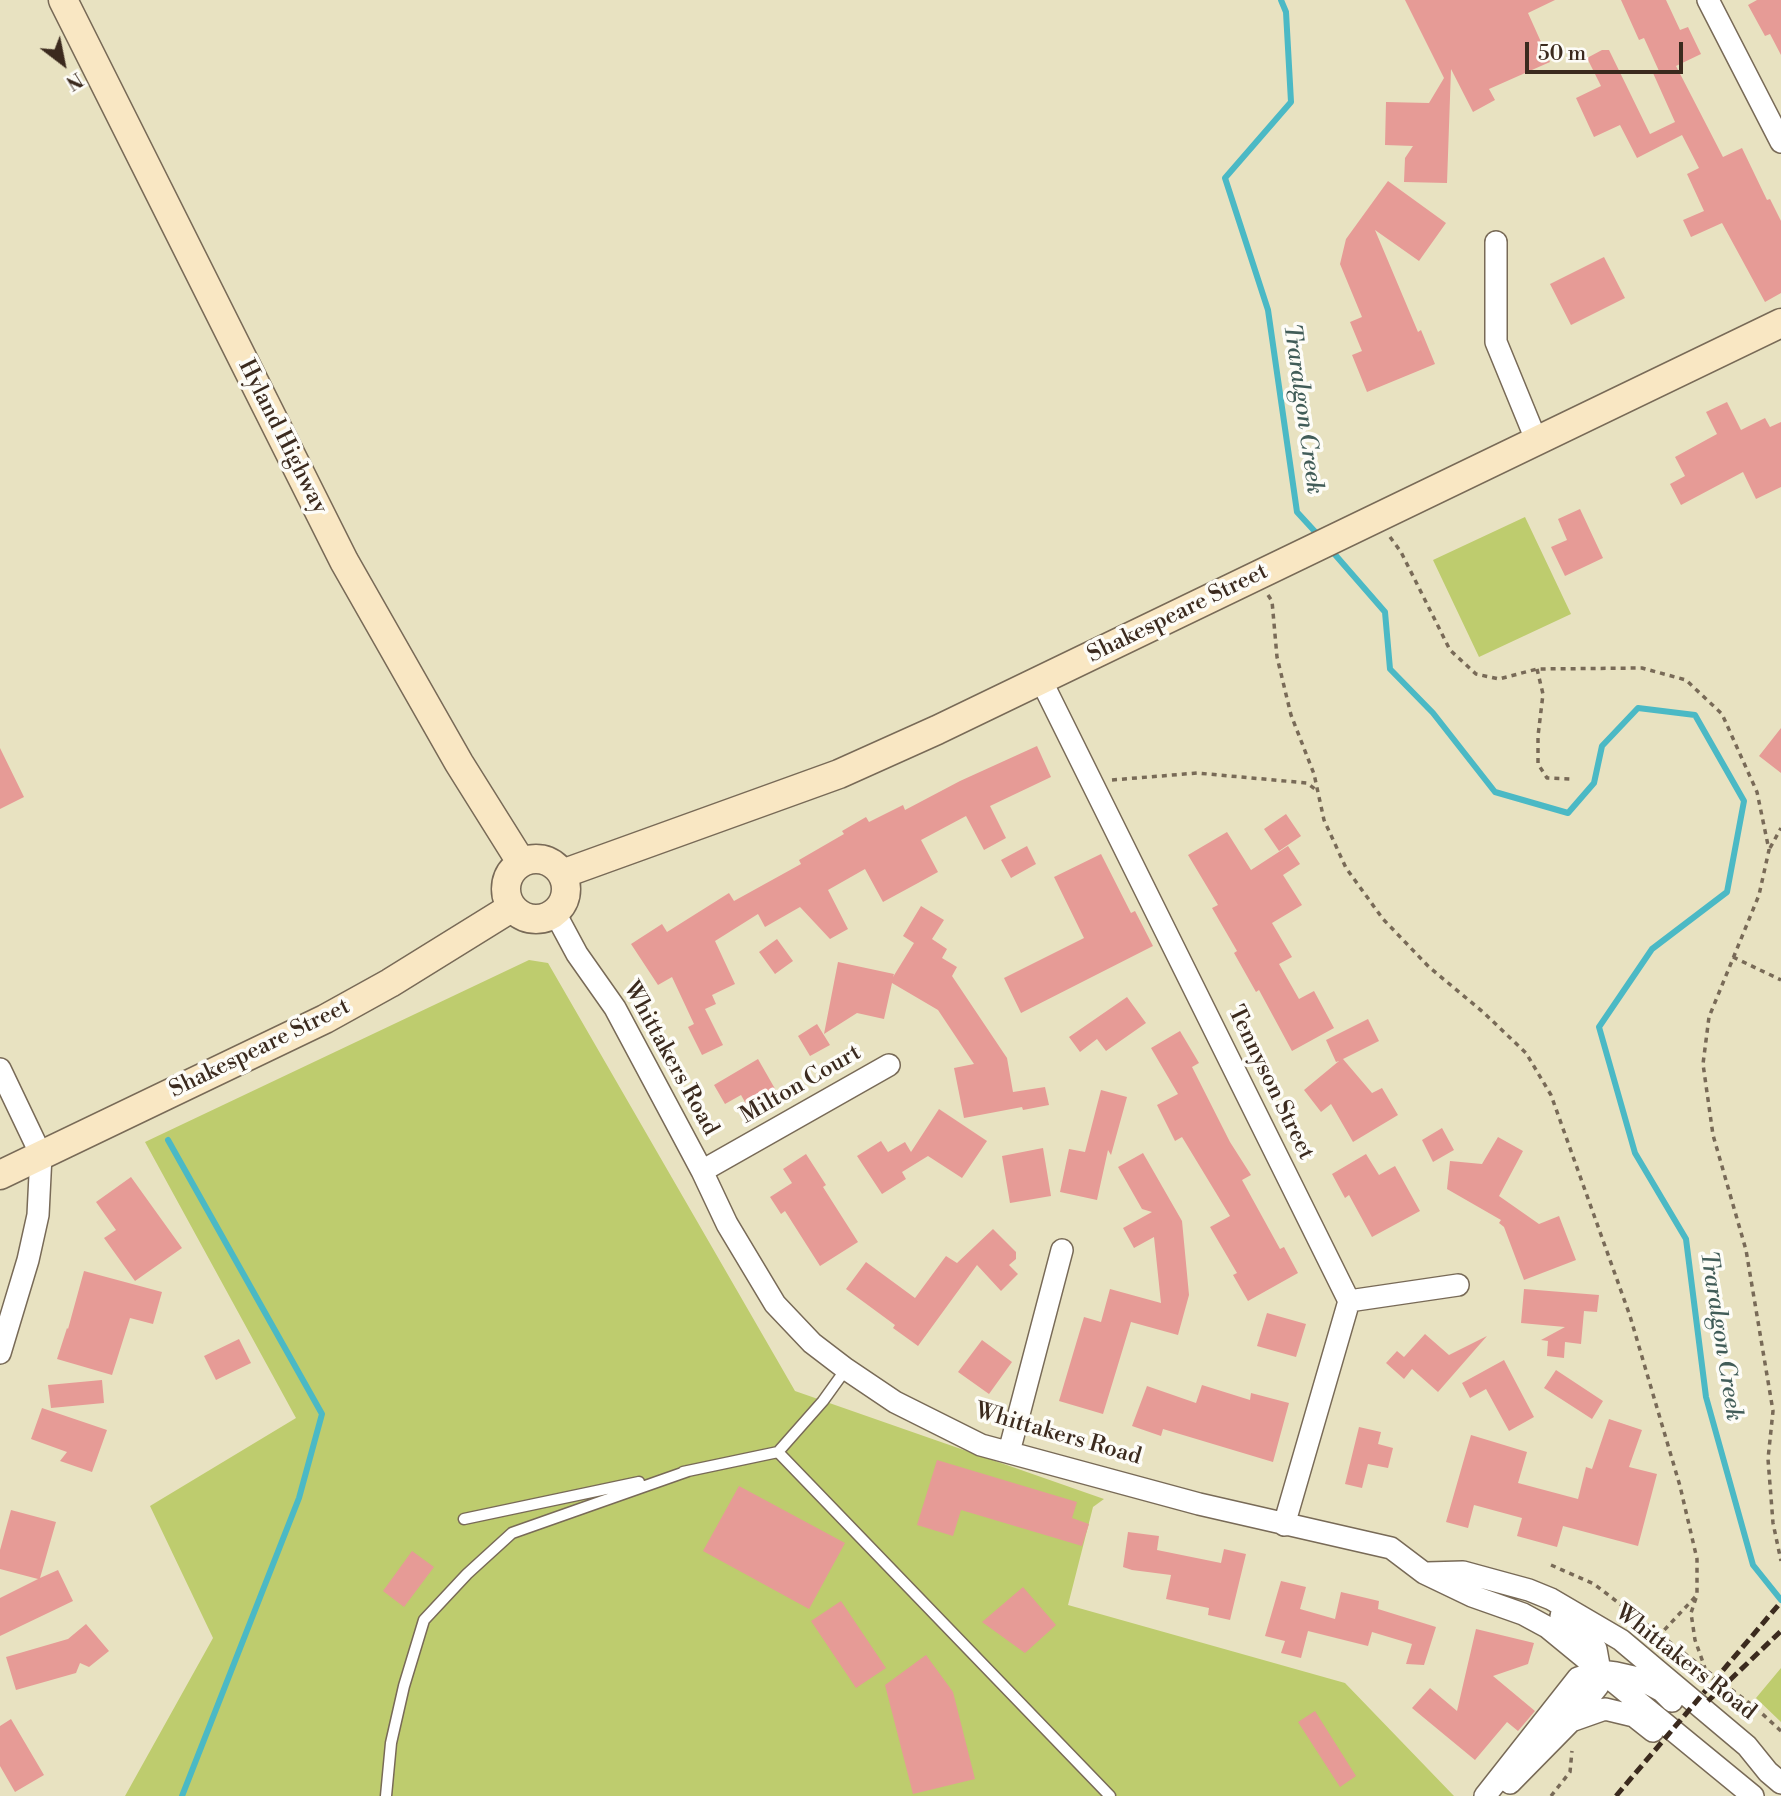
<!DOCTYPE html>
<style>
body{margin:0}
#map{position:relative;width:1781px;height:1796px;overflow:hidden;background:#e8e2c1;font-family:"Libre Bodoni",serif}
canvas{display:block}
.north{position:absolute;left:28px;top:28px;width:70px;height:70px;-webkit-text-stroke:5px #fdfcf7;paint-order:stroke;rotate:148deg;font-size:19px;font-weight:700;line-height:28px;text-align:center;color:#3b2a1e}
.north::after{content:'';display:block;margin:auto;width:24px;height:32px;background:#3b2a1e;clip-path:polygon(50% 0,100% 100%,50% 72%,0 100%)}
.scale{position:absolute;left:1525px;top:42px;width:158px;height:32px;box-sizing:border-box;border:4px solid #3b2a1e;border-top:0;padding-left:9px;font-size:21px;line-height:24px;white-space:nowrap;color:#3b2a1e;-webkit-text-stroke:5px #fdfcf7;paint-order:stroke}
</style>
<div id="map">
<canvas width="1781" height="1796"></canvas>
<div class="north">N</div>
<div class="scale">50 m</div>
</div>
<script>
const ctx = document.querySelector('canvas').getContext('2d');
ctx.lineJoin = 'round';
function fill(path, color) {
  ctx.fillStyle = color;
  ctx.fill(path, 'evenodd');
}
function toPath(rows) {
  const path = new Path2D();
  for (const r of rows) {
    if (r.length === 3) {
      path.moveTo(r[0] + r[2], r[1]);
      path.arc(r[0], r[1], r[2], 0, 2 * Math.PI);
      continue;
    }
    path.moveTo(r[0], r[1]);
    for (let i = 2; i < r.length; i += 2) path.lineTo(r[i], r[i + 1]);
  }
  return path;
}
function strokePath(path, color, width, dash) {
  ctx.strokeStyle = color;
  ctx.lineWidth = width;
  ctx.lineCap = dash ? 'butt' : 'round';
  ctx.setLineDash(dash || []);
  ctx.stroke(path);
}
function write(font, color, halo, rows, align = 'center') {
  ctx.font = font + ' "Libre Bodoni",serif';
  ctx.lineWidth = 7;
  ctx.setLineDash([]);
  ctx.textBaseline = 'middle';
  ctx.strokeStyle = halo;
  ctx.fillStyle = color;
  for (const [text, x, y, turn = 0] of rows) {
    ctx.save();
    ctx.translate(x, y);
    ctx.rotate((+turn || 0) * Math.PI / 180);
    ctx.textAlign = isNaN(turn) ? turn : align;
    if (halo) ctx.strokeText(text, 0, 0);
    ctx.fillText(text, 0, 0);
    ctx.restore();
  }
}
fill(toPath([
 [1525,517,1571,614,1479,657,1433,560],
 [529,960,548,963,795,1391,1104,1499,1093,1507,1068,1605,1345,1683,1454,1796,125,1796,213,1638,150,1506,296,1418,145,1142],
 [1781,1668,1781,1722,1756,1698]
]), '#becc6e');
strokePath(toPath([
 [1281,0,1286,12,1291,102,1225,178,1268,310,1297,512,1319,536],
 [1331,550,1385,612,1390,669,1433,713,1495,792,1568,813,1594,783,1602,746,1638,708,1695,715,1744,801,1727,892,1652,949,1599,1027,1635,1153,1686,1239,1706,1397,1753,1565,1781,1600],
 [168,1140,322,1414,299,1498,182,1796]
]), '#4bb9c5', 6);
fill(toPath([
 [1405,0,1555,0,1528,13,1550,62,1489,89,1495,100,1473,112,1451,69,1447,183,1404,182,1405,158,1413,146,1385,145,1386,102,1429,103,1444,78],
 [1621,0,1666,0,1680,30,1688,27,1701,54,1676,66,1723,157,1742,148,1767,200,1770,199,1781,221,1781,293,1765,302,1722,223,1691,237,1683,220,1704,211,1687,174,1699,168,1682,135,1637,158,1620,125,1594,137,1576,98,1601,86,1587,58,1602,50,1609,50,1650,134,1675,122,1653,73,1659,71,1644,38,1639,40],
 [1757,0,1781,0,1781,55,1770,34,1765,36,1748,5],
 [1388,181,1446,223,1419,261,1375,230,1418,332,1421,330,1435,364,1367,392,1352,355,1362,351,1350,322,1362,317,1340,264,1346,239],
 [1604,257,1625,298,1571,325,1550,284],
 [1727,402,1741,430,1765,418,1770,427,1781,422,1781,487,1756,499,1743,472,1681,505,1670,484,1685,476,1675,457,1717,434,1706,412],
 [1580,509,1603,558,1565,576,1551,547,1567,540,1558,519],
 [1781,728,1781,773,1759,756],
 [1037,746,1051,777,990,806,1006,838,984,850,966,816,921,840,938,872,918,883,883,902,865,869,828,890,848,929,830,939,800,907,765,927,758,914,715,941,735,984,712,995,716,1004,705,1009,723,1045,702,1055,688,1027,694,1024,672,977,658,985,631,944,662,924,667,932,729,893,734,901,801,864,799,860,844,834,842,831,866,817,869,822,903,805,905,810,960,781],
 [0,748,24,797,0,809],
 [1286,814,1301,836,1279,851,1264,829],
 [1227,832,1251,870,1288,846,1300,864,1283,875,1302,905,1272,923,1292,957,1279,964,1299,999,1314,991,1334,1028,1292,1051,1259,990,1256,992,1234,953,1237,951,1212,908,1218,905,1188,855],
 [1027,846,1036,864,1011,878,1001,860],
 [1101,854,1131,913,1135,911,1153,946,1021,1013,1004,978,1084,938,1054,877],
 [921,906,944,920,932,939,947,949,942,958,957,967,952,976,1007,1058,1013,1092,1045,1087,1049,1105,1023,1110,1022,1107,964,1118,954,1068,974,1064,938,1010,892,983,884,1019,857,1013,824,1034,838,962,894,974,893,977,914,943,903,936],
 [777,939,793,961,775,974,759,952],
 [1127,997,1146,1023,1106,1051,1097,1039,1080,1052,1069,1037],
 [1368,1019,1379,1041,1343,1059,1372,1093,1382,1088,1398,1115,1353,1142,1331,1104,1321,1112,1304,1090,1339,1061,1336,1062,1326,1040],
 [817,1024,830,1045,810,1056,798,1036],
 [1180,1031,1199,1063,1192,1067,1230,1142,1251,1175,1242,1180,1280,1249,1284,1247,1298,1273,1248,1301,1233,1275,1237,1273,1210,1227,1230,1216,1182,1137,1175,1141,1157,1105,1178,1094,1151,1048],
 [758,1059,778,1094,750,1111,741,1095,725,1104,714,1085],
 [1101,1090,1127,1097,1111,1155,1108,1150,1097,1200,1060,1192,1069,1149,1085,1152],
 [939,1109,987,1141,962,1178,928,1156,902,1172,906,1179,882,1194,857,1156,881,1141,888,1152,905,1142,911,1152],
 [1442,1128,1454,1150,1433,1162,1422,1140],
 [1498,1137,1523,1151,1499,1196,1539,1224,1559,1216,1576,1260,1524,1280,1504,1227,1499,1223,1501,1220,1447,1189,1450,1161,1482,1164],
 [1043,1148,1051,1196,1010,1203,1002,1156],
 [1143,1153,1182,1221,1189,1295,1178,1335,1131,1322,1103,1414,1059,1401,1084,1317,1101,1322,1110,1289,1161,1303,1154,1237,1134,1248,1123,1228,1152,1212,1142,1209,1118,1167],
 [806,1154,826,1185,823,1187,858,1242,820,1266,785,1211,781,1214,770,1197,792,1183,783,1169],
 [1366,1154,1379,1175,1395,1166,1420,1211,1372,1237,1349,1195,1345,1198,1332,1174],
 [131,1177,182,1248,135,1281,104,1238,116,1230,96,1202],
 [993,1229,1016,1252,1016,1259,1009,1265,1018,1274,1001,1291,977,1265,918,1346,893,1328,895,1325,846,1289,866,1262,915,1298,946,1256,957,1263],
 [84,1271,162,1292,153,1324,130,1318,112,1375,57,1359,67,1328,68,1329],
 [1524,1289,1599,1295,1597,1312,1584,1311,1581,1344,1565,1342,1564,1358,1547,1356,1548,1341,1541,1340,1565,1327,1521,1323],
 [1267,1313,1306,1324,1296,1357,1257,1346],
 [1425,1334,1449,1355,1487,1336,1438,1392,1412,1369,1404,1379,1386,1363,1397,1351,1404,1357],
 [239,1339,251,1363,216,1380,204,1356],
 [982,1340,1012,1362,989,1394,958,1372],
 [1504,1360,1534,1417,1509,1431,1486,1389,1470,1398,1462,1383],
 [1556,1370,1603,1401,1592,1419,1544,1388],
 [102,1380,104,1403,51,1408,48,1385],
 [1202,1385,1250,1400,1251,1393,1289,1403,1273,1462,1163,1429,1161,1436,1132,1426,1147,1386,1196,1403],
 [42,1408,107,1430,92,1472,60,1461,67,1452,31,1439],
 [1609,1419,1642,1430,1629,1467,1657,1474,1638,1546,1563,1526,1557,1547,1517,1536,1522,1518,1474,1505,1468,1528,1446,1522,1471,1435,1527,1452,1518,1483,1578,1499,1586,1467,1592,1469],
 [1359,1427,1381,1432,1378,1444,1393,1448,1388,1468,1368,1464,1362,1488,1345,1484],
 [937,1460,1077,1502,1072,1518,1089,1524,1082,1546,961,1510,953,1536,917,1525],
 [739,1486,845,1543,809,1609,703,1551],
 [11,1510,56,1522,40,1578,58,1570,73,1601,0,1636,0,1598,38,1579,0,1569,0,1550],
 [1128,1532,1159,1536,1157,1550,1221,1563,1224,1549,1246,1554,1230,1620,1208,1615,1209,1608,1166,1599,1171,1575,1132,1570,1123,1567],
 [412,1551,434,1567,404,1607,383,1591],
 [1281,1581,1306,1587,1300,1609,1335,1619,1341,1592,1379,1601,1378,1609,1436,1627,1424,1665,1406,1664,1412,1644,1372,1632,1368,1646,1308,1631,1301,1658,1281,1653,1285,1641,1265,1636],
 [1023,1587,1056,1625,1025,1653,982,1622],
 [841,1601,886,1668,856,1688,811,1621],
 [86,1624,109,1651,89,1667,80,1663,76,1673,16,1690,6,1657,68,1639],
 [1476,1629,1534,1643,1528,1664,1493,1676,1535,1711,1518,1731,1507,1722,1475,1760,1412,1708,1430,1688,1457,1711],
 [926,1655,953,1692,975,1779,913,1794,885,1685],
 [1315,1711,1356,1776,1340,1787,1298,1722],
 [11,1719,44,1775,15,1792,0,1766,0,1726]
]), '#e69b96');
const lane = toPath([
 [778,1452,1110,1796],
 [683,1472,778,1452,823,1401,846,1369],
 [464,1519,639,1482],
 [386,1796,391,1743,404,1686,424,1620,467,1574,512,1533,688,1471]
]);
const street = toPath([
 [1708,0,1781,142],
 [1496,242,1496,342,1537,442],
 [1041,680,1349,1301,1284,1525],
 [555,913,577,954,615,1008,702,1171,727,1224,775,1304,812,1343,846,1369,895,1402,981,1445,1199,1504,1391,1548,1424,1573,1472,1596,1523,1614,1547,1627,1753,1796],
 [0,1069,41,1155,38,1215,28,1260,0,1353],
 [702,1171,889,1065],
 [1349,1301,1458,1285],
 [1009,1452,1062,1250],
 [1427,1573,1463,1572,1529,1590,1551,1599,1621,1640,1747,1746,1768,1772,1781,1783],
 [1561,1616,1596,1649,1600,1671,1598,1686,1571,1720],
 [1510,1783,1571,1721,1605,1709,1634,1716,1653,1731],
 [1485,1796,1578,1678,1600,1671,1616,1673,1638,1678,1662,1691,1672,1701]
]);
const secondary = toPath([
 [63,0,344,561,459,763,521,862],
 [536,889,30],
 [562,874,839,774,937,730,1781,323],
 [0,1175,325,1019,390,983,511,908]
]);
strokePath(lane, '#786a57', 13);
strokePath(street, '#786a57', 24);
strokePath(secondary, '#786a57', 31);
strokePath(toPath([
 [1390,537,1401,552,1450,650,1476,674,1499,679,1537,669,1642,668,1686,680,1722,714,1757,792,1769,850,1759,895,1709,1017,1703,1064,1713,1135,1746,1250,1773,1411,1768,1459,1773,1523,1781,1561],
 [1268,595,1272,601,1277,657,1291,715,1314,774,1324,820,1346,868,1383,919,1429,967,1483,1012,1526,1053,1551,1095,1630,1316,1680,1486,1697,1559,1697,1595,1655,1640],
 [1537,669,1543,694,1538,736,1538,764,1547,778,1572,779],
 [1112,780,1197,773,1307,783,1315,789],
 [1770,848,1781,828],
 [1733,957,1781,980],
 [1551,1565,1594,1584,1757,1709,1781,1731],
 [1696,1598,1691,1613,1695,1640,1705,1668],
 [1551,1796,1570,1772,1572,1751]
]), '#786a57', 3.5, [5, 5]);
strokePath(lane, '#fff', 10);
strokePath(street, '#fff', 21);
strokePath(secondary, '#f9e7c3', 28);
strokePath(toPath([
 [1708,1701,1781,1631],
 [1616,1796,1781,1602]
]), '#3b2a1e', 5, [10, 5]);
write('23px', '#3b2a1e', '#fdfcf7', [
 ["Hyland Highway",282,437,63],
 ["Shakespeare Street",1178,614,-26],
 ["Shakespeare Street",260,1049,-26],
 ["Whittakers Road",670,1059,61],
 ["Tennyson Street",1270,1083,64],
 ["Milton Court",801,1085,-30],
 ["Whittakers Road",1058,1435,16],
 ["Whittakers Road",1685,1663,38]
]);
write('italic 24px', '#415c58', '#fdfcf7', [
 ["Traralgon Creek",1302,409,82],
 ["Traralgon Creek",1720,1336,81]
]);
</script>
